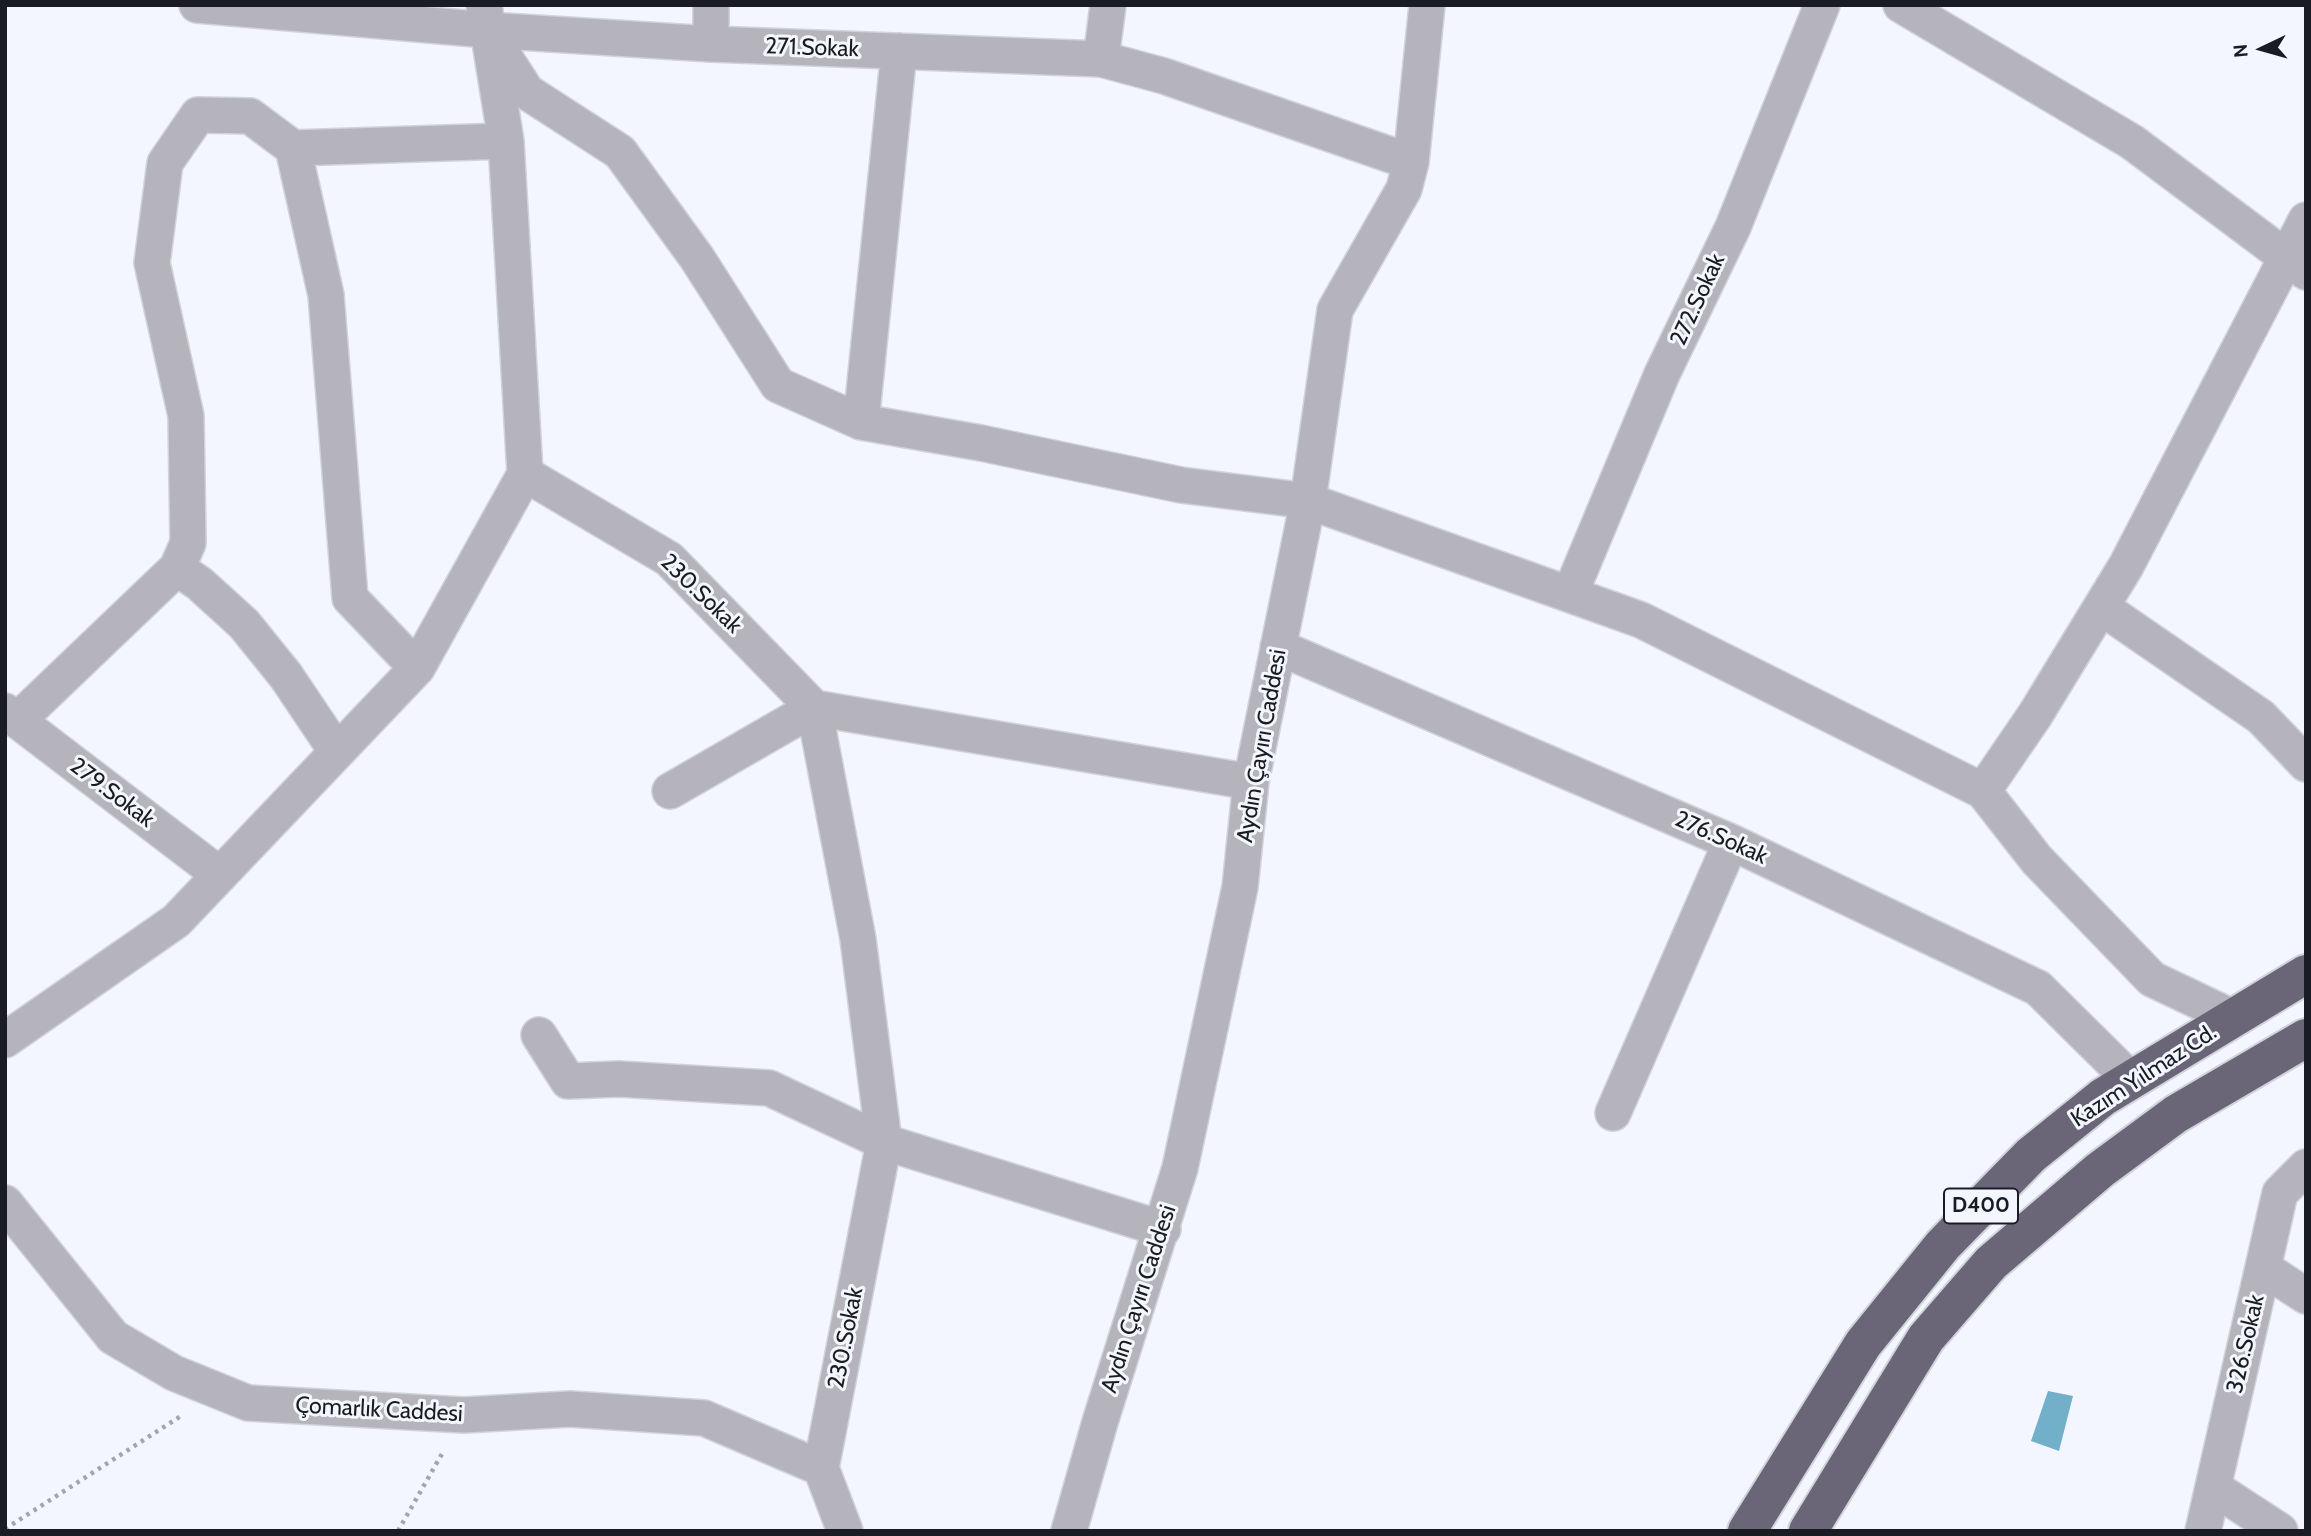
<!DOCTYPE html>
<meta charset="utf-8">
<style>
body{margin:0}
#map{position:relative;width:2311px;height:1536px;overflow:hidden;background:#f4f6ff;font-family:Cabin,sans-serif}
canvas{display:block}
.frame{position:absolute;inset:0;border:7px solid #1a1c24;pointer-events:none}
.north{position:absolute;left:2227px;top:14px;width:70px;height:70px;-webkit-text-stroke:5px #f4f6ff;paint-order:stroke;rotate:265deg;font-size:19px;font-weight:700;line-height:28px;text-align:center;color:#1a1c24}
.north::after{content:'';display:block;margin:auto;width:24px;height:32px;background:#1a1c24;clip-path:polygon(50% 0,100% 100%,50% 72%,0 100%)}
</style>
<div id="map">
<canvas width="2311" height="1536"></canvas>
<div class="frame"></div>
<div class="north">N</div>
</div>
<script>
const ctx = document.querySelector('canvas').getContext('2d');
ctx.lineJoin = 'round';
function fill(path, color) {
  ctx.fillStyle = color;
  ctx.fill(path, 'evenodd');
}
function toPath(rows) {
  const path = new Path2D();
  for (const r of rows) {
    path.moveTo(r[0], r[1]);
    for (let i = 2; i < r.length; i += 2) path.lineTo(r[i], r[i + 1]);
  }
  return path;
}
function strokePath(path, color, width, dash) {
  ctx.strokeStyle = color;
  ctx.lineWidth = width;
  ctx.lineCap = dash ? 'butt' : 'round';
  ctx.setLineDash(dash || []);
  ctx.stroke(path);
}
function write(font, color, halo, rows, align = 'center') {
  ctx.font = font + ' Cabin,sans-serif';
  ctx.lineWidth = 6;
  ctx.setLineDash([]);
  ctx.textBaseline = 'middle';
  ctx.strokeStyle = halo;
  ctx.fillStyle = color;
  for (const [text, x, y, turn = 0] of rows) {
    ctx.save();
    ctx.translate(x, y);
    ctx.rotate((+turn || 0) * Math.PI / 180);
    ctx.textAlign = isNaN(turn) ? turn : align;
    if (halo) ctx.strokeText(text, 0, 0);
    ctx.fillText(text, 0, 0);
    ctx.restore();
  }
}
fill(toPath([
 [2048,1391,2073,1396,2059,1451,2031,1441]
]), '#72afc9');
const street = toPath([
 [197,5,487,30,711,44,1101,59,1164,76,1411,162],
 [484,5,506,141,525,474,669,559,814,708,858,939,884,1142,1163,1229],
 [1901,5,2132,142,2306,272],
 [487,30,527,92,620,152,697,258,778,385,861,422,981,443,1181,485,1308,501,1641,620,1983,791,2037,860,2152,979,2234,1018],
 [711,44,711,5],
 [1101,59,1108,5],
 [293,148,326,295,350,598,417,668],
 [861,422,899,51],
 [177,568,200,584,244,624,286,676,337,752],
 [1570,594,1662,374,1733,227,1822,5],
 [2101,607,2261,717,2306,764],
 [1278,647,1731,842,2038,988,2131,1080],
 [5,711,220,875],
 [18,720,177,568,188,543,186,416,152,263,165,163,198,115,250,116,293,148,506,141],
 [670,791,814,708,1251,782],
 [1983,791,2035,715,2126,566,2306,220],
 [539,1035,568,1081,619,1079,769,1088,884,1142,821,1468,845,1531],
 [5,1040,176,921,417,668,525,474],
 [1613,1113,1731,842],
 [5,1203,113,1337,174,1373,248,1403,464,1415,570,1409,704,1418,821,1468],
 [2263,1268,2306,1296],
 [2214,1488,2280,1531],
 [1069,1531,1100,1422,1180,1168,1240,887,1251,782,1308,501,1335,310,1404,189,1411,162,1427,5],
 [2203,1531,2280,1193,2306,1167]
]);
const highway = toPath([
 [1747,1531,1863,1344,1943,1245,2031,1155,2103,1097,2306,974],
 [1808,1531,1926,1338,1991,1263,2100,1170,2176,1114,2306,1038]
]);
strokePath(street, '#d1d3dc', 38);
strokePath(highway, '#d1d3dc', 42);
strokePath(toPath([
 [5,1529,181,1416],
 [398,1531,443,1452]
]), '#a3a5ae', 4.5, [3.5, 5]);
strokePath(street, '#b5b3bc', 35);
strokePath(highway, '#6a6678', 38);
for (const [x, y, w] of [
 [1981,1206,74]
]) {
  const box = new Path2D();
  box.roundRect(x - w / 2, y - 17.5, w, 35, 5);
  ctx.fillStyle = '#f4f6ff';
  ctx.fill(box);
  strokePath(box, '#1a1c24', 2);
}
write('bold 21px', '#1a1c24', null, [
 ["D400",1981,1206]
]);
write('23px', '#1a1c24', '#f4f6ff', [
 ["271.Sokak",812,48,2],
 ["272.Sokak",1698,300,-65],
 ["230.Sokak",701,594,44],
 ["Aydın Çayırı Caddesi",1262,746,-80],
 ["279.Sokak",112,793,37],
 ["276.Sokak",1721,838,24],
 ["Kazım Yılmaz Cd.",2144,1076,-33],
 ["Aydın Çayırı Caddesi",1139,1299,-72],
 ["230.Sokak",846,1338,-79],
 ["326.Sokak",2246,1344,-77],
 ["Çomarlık Caddesi",379,1410,3]
]);
</script>
